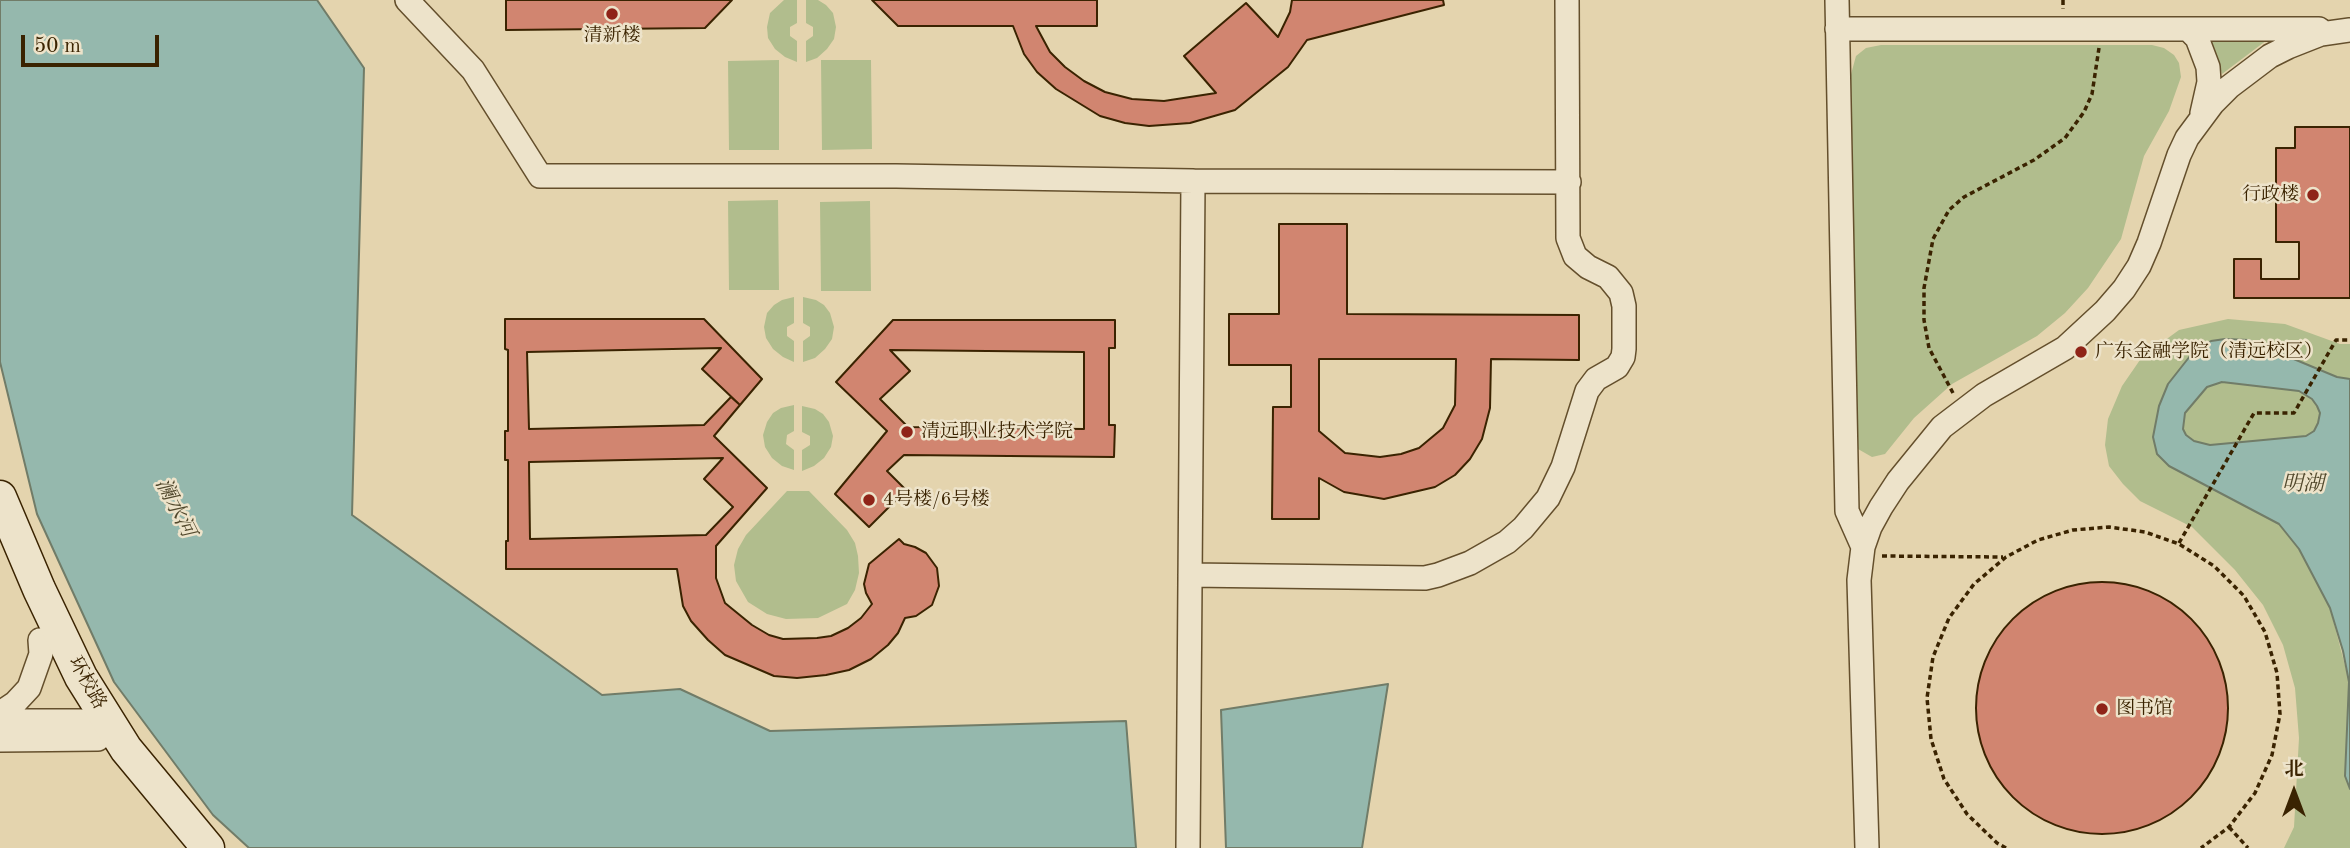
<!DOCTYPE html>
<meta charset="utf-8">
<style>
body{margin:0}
#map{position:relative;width:2350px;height:848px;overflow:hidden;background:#e4d4ae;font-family:"Old Standard TT","Noto Serif SC",serif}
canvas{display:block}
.north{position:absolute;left:2259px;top:757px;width:70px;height:70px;-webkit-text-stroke:5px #ede3ca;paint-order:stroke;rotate:0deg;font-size:19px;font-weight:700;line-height:28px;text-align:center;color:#3a2301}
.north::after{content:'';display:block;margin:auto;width:24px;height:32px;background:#3a2301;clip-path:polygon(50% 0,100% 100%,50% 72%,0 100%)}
.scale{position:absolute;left:21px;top:35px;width:138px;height:32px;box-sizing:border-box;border:4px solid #3a2301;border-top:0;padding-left:9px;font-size:21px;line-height:24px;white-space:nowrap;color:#3a2301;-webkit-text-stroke:5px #ede3ca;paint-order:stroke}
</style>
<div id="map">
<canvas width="2350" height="848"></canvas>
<div class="north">北</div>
<div class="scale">50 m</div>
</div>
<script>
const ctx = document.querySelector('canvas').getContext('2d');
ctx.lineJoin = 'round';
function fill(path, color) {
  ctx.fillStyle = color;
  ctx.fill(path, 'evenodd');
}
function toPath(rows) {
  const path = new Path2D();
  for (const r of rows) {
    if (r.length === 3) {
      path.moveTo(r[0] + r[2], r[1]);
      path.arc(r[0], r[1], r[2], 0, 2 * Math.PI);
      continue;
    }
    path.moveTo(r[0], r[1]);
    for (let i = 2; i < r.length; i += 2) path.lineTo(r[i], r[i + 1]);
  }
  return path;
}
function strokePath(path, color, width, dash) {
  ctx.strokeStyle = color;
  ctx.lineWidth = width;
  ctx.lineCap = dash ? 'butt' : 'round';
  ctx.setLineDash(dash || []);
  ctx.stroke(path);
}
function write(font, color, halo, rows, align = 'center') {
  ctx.font = font + ' "Old Standard TT","Noto Serif SC",serif';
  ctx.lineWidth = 5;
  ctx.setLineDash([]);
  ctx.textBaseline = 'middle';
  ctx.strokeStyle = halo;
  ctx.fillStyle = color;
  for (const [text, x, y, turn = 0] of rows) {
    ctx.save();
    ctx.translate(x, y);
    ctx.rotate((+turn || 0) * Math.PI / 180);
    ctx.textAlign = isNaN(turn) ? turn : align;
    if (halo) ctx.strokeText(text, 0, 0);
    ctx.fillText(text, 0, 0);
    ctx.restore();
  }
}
fill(toPath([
 [784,0,797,0,797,23,790,27,790,36,797,41,797,62,785,57,775,49,768,38,767,27,770,13],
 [806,0,818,0,826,5,833,13,836,27,834,39,827,49,817,58,806,62,806,41,813,36,813,27,806,23],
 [2267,40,2222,74,2218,61,2208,41],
 [1881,45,2152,45,2164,48,2174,55,2179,63,2181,77,2169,111,2144,156,2121,239,2088,288,2065,313,2037,336,1952,384,1914,418,1885,454,1872,457,1858,449,1857,441,1850,78,1856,56,1866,48],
 [779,60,779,150,729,150,728,61],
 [871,60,872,149,822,150,821,60],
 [778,200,779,290,729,290,728,201],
 [870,201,871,291,821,291,820,202],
 [794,297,794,323,787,327,787,336,794,341,794,362,783,357,773,349,766,338,764,327,767,313,774,305,782,300],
 [803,297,816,300,824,305,830,313,834,327,832,339,825,349,815,358,803,362,803,341,810,336,810,327,803,323],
 [2228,319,2285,324,2340,344,2350,344,2350,379,2337,377,2307,366,2194,351,2169,466,2279,524,2299,549,2330,608,2349,681,2345,776,2350,789,2350,848,2284,848,2294,827,2299,738,2295,688,2283,645,2263,605,2235,570,2192,527,2140,501,2123,484,2109,466,2105,445,2108,419,2122,386,2142,357,2179,330],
 [2222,382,2299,391,2312,399,2317,406,2320,413,2318,423,2314,431,2306,436,2210,445,2194,441,2186,435,2183,430,2182,424,2187,409,2207,387],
 [794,405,794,431,787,435,786,444,794,450,794,470,782,466,772,458,765,447,763,435,767,422,773,413,781,408],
 [802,406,815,409,823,414,829,422,833,436,831,447,824,458,814,466,802,471,802,450,810,445,810,436,802,432],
 [787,491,809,491,847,530,855,543,858,556,859,573,855,590,847,604,818,618,786,619,767,614,748,602,736,581,734,565,738,549,746,535]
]), '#b1bd8d');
const water = toPath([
 [0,0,317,0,364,68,352,515,602,695,680,689,770,731,1126,721,1136,848,249,848,213,815,114,682,37,514,0,362,0,0],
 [2225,339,2248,340,2337,377,2350,379,2350,789,2345,776,2349,682,2343,651,2330,608,2299,549,2279,524,2169,466,2157,454,2153,437,2159,406,2168,384,2194,351,2211,341,2225,339],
 [2222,382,2299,391,2312,399,2317,406,2320,413,2318,423,2314,431,2306,436,2210,445,2194,441,2186,435,2183,429,2185,413,2207,387,2222,382],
 [1388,684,1362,848,1226,848,1221,710,1388,684]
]);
fill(water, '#95b8ad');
strokePath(water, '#717c68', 2);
const building = toPath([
 [506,0,732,0,705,28,506,30,506,0],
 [872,0,1097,0,1097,26,1036,26,1050,52,1065,67,1084,81,1105,92,1132,99,1164,101,1216,93,1184,56,1246,3,1278,37,1290,12,1292,0,1443,0,1444,5,1307,40,1288,67,1235,110,1190,123,1149,126,1125,123,1100,116,1056,89,1037,72,1024,54,1013,26,898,26,872,0],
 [2295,127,2350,127,2350,298,2234,298,2234,259,2261,259,2261,279,2299,279,2299,242,2276,242,2276,148,2295,148,2295,127],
 [1279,224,1347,224,1347,314,1579,315,1579,360,1491,359,1490,408,1482,439,1470,459,1455,475,1435,487,1384,499,1344,492,1319,478,1319,519,1272,519,1273,407,1291,407,1291,365,1229,365,1229,314,1279,314,1279,224],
 [1319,359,1456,359,1455,405,1443,428,1419,448,1401,454,1380,457,1345,453,1319,431,1319,359],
 [505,319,704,319,762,379,740,405,702,369,721,348,527,352,529,429,704,425,731,397,740,405,714,436,767,488,716,546,716,578,725,603,752,625,769,635,783,639,817,638,831,636,848,628,861,618,872,604,866,593,864,584,869,564,899,539,904,544,915,547,926,553,937,568,939,586,932,605,916,616,905,618,898,633,888,645,871,659,849,670,826,675,797,678,774,676,725,655,708,640,691,621,683,606,677,569,506,569,506,541,508,541,508,460,505,460,505,431,508,431,508,350,505,349,505,319],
 [723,458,704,479,733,507,706,535,530,539,529,462,723,458],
 [893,320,1115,320,1115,348,1109,348,1109,425,1115,425,1114,457,904,455,887,471,906,490,869,527,835,494,887,431,836,382,893,320],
 [890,350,1084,352,1084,429,908,427,880,399,910,371,890,350],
 [2102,708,126]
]);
fill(building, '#d18570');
strokePath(building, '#3a2301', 2);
const street = toPath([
 [407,0,473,70,540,176,896,176,1193,181],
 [1837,0,1847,511,1863,547],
 [1837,29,2188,29],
 [2202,113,2209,82,2208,67,2197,38,2188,29,2319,29],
 [1190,575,1425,578,1438,575,1470,563,1507,542,1523,528,1548,498,1563,467,1587,391,1596,379,1617,367,1623,357,1624,349,1624,306,1621,293,1608,277,1588,267,1575,256,1568,238,1567,0],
 [0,713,15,703,29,688,41,654,40,640],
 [0,721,86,721],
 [0,740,98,739],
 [1188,848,1193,181,1569,182],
 [1867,848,1859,580,1863,547,1870,527,1881,507,1898,481,1942,427,1984,395,2065,348,2105,311,2124,289,2139,266,2149,243,2179,155,2187,138,2213,103,2229,87,2270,56,2288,47,2321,34,2350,30]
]);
const secondary = toPath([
 [0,497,39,589,81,677,126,749,208,848]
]);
strokePath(street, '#644f2c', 26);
strokePath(secondary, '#3a2301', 35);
strokePath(toPath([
 [2063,0,2063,9],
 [1953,393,1929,348,1924,320,1924,288,1933,239,1949,210,1964,197,2034,160,2065,138,2084,112,2092,94,2099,48],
 [2179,543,2254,413,2294,413,2336,340,2350,340],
 [1882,556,2003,557],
 [2229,827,2248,848],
 [2006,848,1997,843,1967,814,1944,779,1931,739,1927,698,1933,657,1949,618,1974,584,2006,557,2038,540,2073,530,2109,527,2145,532,2179,544,2214,566,2244,596,2265,632,2277,673,2280,714,2272,755,2255,793,2229,827,2201,848]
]), '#3a2301', 3.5, [5, 3.5]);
strokePath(street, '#ede3ca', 23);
strokePath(secondary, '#ede3ca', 32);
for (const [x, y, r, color] of [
 [612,14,7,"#8f2418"],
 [2313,195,7,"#8f2418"],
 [2081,352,7,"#8f2418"],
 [907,432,7,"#8f2418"],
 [869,500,7,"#8f2418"],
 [2102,709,7,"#8f2418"]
]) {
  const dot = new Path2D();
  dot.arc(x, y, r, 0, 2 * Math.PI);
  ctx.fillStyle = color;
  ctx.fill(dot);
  strokePath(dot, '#ede3ca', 2.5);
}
write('19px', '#3a2301', '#ede3ca', [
 ["清新楼",612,36,"center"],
 ["行政楼",2299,195,"right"],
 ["广东金融学院（清远校区）",2095,352],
 ["清远职业技术学院",921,432],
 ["4号楼/6号楼",883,500],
 ["图书馆",2116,709]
], 'left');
write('19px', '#3a2301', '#ede3ca', [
 ["环校路",87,683,61]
]);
write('italic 21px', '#51482c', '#ede3ca', [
 ["明湖",2303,484],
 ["澜水河",175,508,63]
]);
</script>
